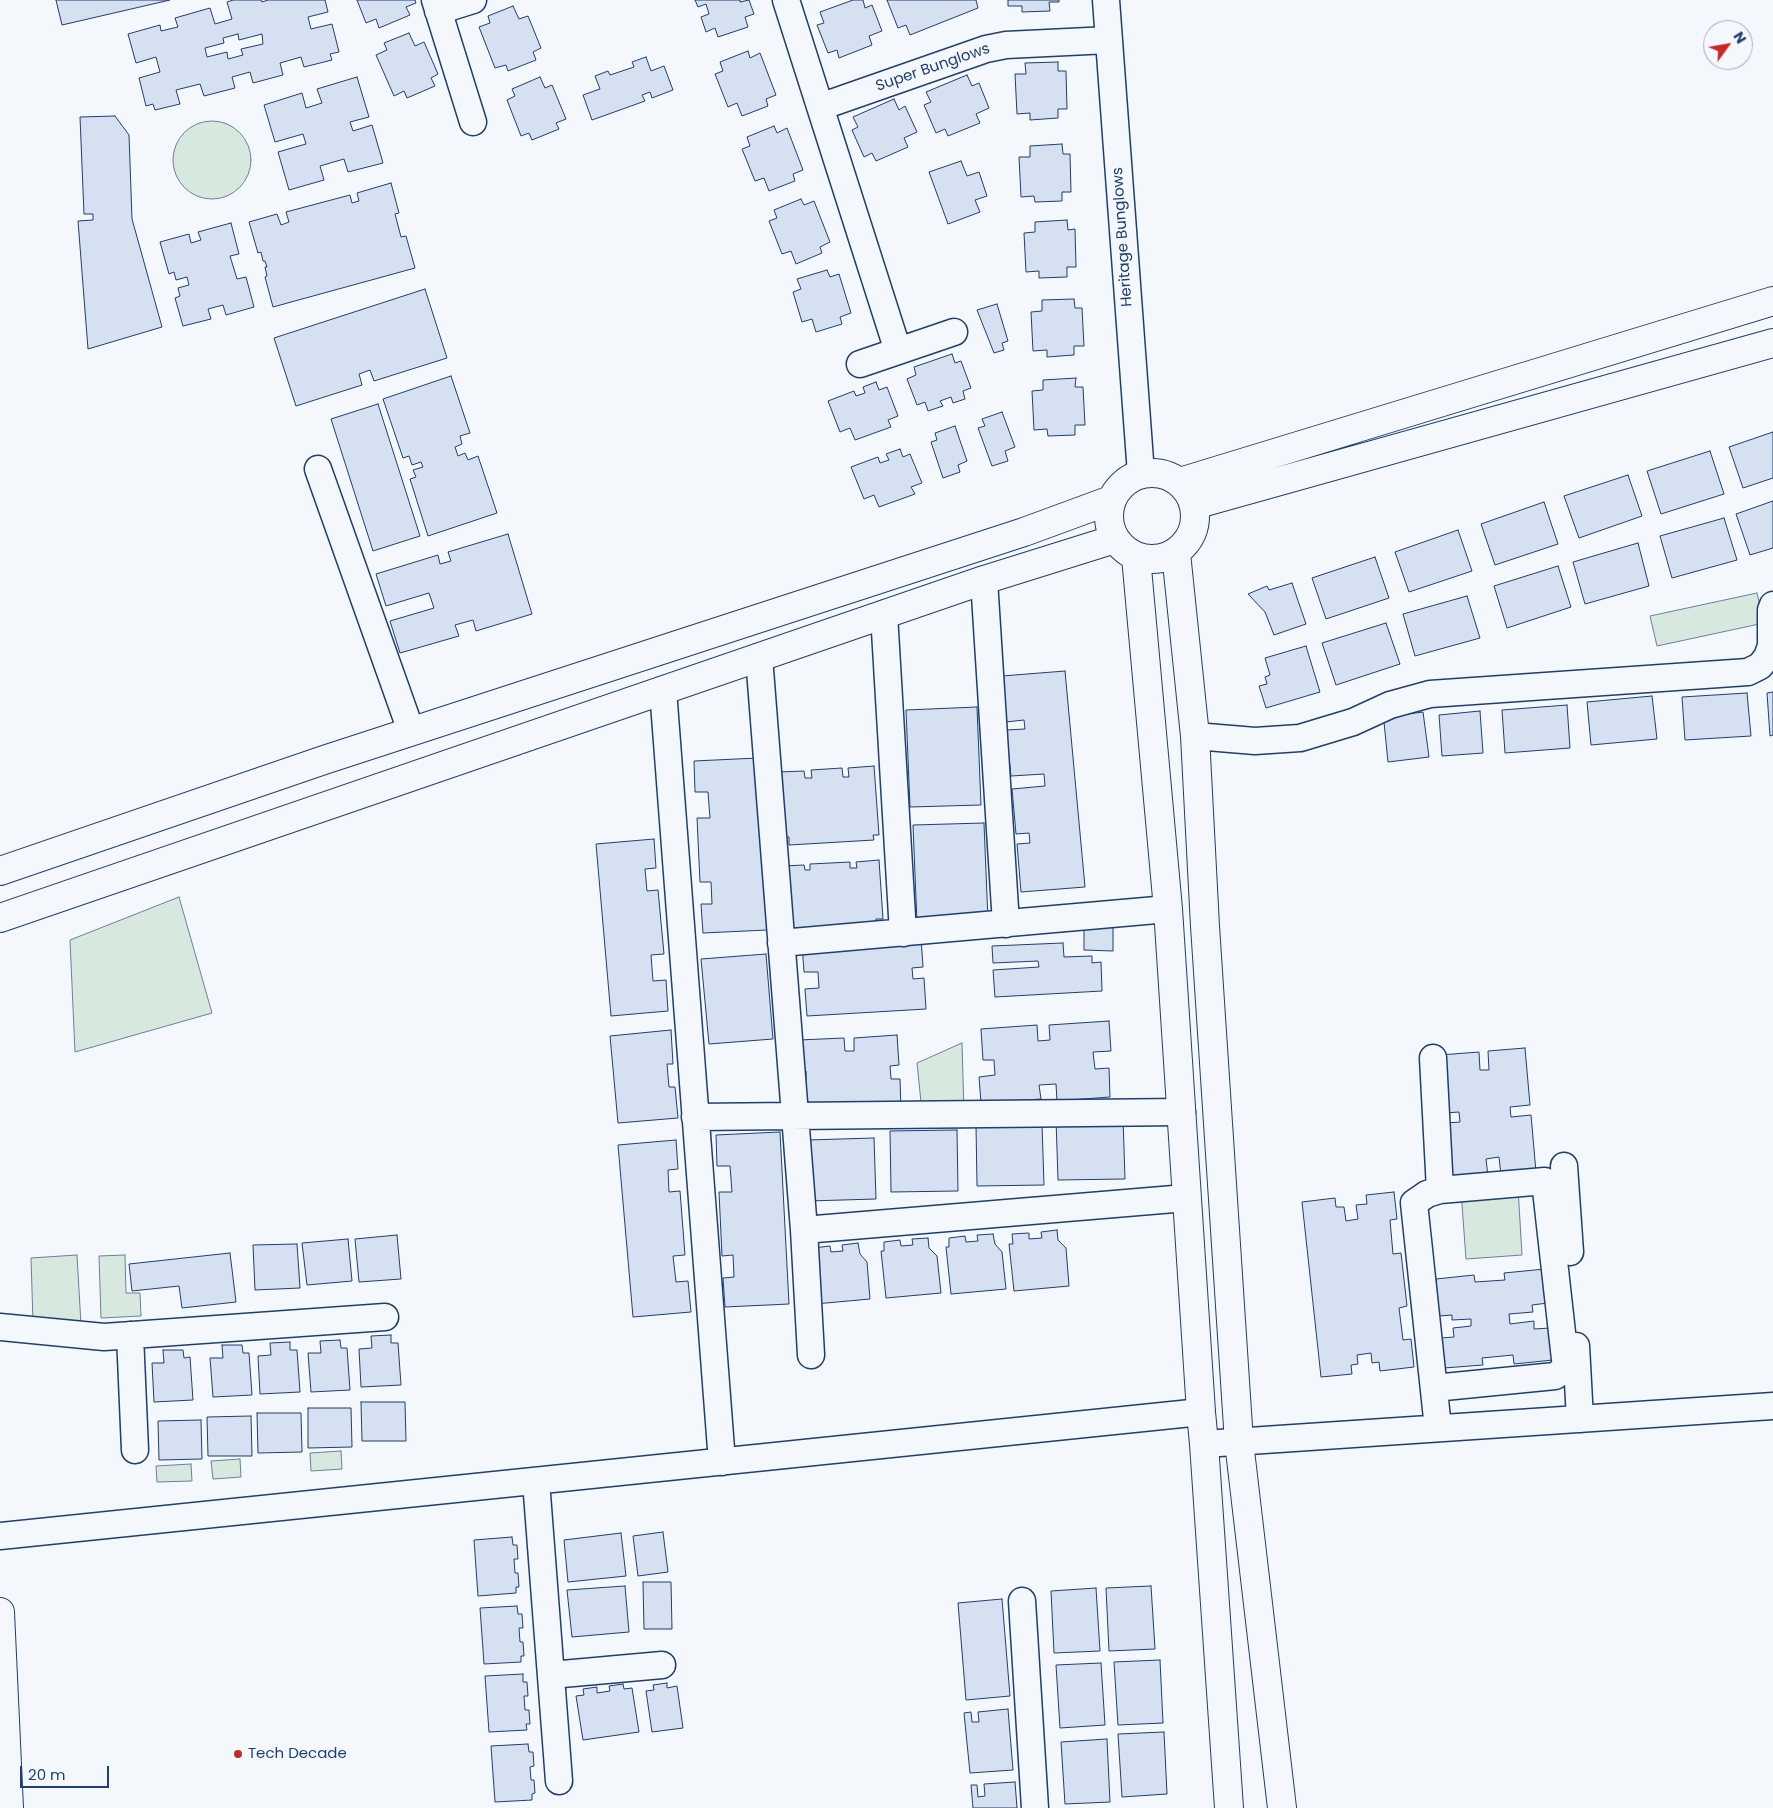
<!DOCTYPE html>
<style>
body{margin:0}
#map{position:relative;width:1773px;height:1808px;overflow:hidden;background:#f4f7fb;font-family:Poppins,sans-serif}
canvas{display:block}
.north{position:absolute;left:1703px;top:20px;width:50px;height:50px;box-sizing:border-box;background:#f4f7fb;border:1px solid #9eadc5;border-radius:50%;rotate:58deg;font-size:14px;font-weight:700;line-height:20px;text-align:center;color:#1d3f73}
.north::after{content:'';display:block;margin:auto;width:18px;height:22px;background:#c62828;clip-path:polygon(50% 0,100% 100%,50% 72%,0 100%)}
.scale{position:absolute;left:20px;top:1766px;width:89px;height:22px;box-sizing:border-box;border:2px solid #1d3f73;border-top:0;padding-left:6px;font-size:15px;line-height:18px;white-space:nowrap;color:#1d3f73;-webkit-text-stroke:4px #f4f7fb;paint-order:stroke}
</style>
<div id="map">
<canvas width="1773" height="1808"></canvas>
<div class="north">N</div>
<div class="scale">20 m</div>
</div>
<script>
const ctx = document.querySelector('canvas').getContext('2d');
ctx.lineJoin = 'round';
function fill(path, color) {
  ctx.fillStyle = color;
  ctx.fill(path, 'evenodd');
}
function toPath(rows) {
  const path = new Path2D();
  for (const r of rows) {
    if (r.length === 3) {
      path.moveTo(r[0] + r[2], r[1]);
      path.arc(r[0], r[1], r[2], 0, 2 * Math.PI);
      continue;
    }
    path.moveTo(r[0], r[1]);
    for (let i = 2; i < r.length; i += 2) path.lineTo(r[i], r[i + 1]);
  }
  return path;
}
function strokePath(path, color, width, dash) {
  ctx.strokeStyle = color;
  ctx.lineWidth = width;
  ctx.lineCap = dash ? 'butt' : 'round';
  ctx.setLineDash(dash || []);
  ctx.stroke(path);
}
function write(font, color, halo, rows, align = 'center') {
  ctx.font = font + ' Poppins,sans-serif';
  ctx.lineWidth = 4;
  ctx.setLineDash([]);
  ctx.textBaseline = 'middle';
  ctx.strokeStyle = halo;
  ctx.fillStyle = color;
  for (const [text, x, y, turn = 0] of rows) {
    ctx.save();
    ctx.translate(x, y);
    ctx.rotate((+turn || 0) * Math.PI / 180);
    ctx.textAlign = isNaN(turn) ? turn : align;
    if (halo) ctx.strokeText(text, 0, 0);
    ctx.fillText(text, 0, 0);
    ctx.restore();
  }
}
const green = toPath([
 [212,160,39],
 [1757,593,1764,623,1657,646,1650,616,1757,593],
 [179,897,212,1013,75,1052,70,940,179,897],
 [962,1043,964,1112,922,1112,917,1063,962,1043],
 [1518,1188,1522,1255,1466,1259,1461,1191,1518,1188],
 [77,1255,81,1325,33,1322,31,1258,77,1255],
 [125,1255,126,1293,140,1293,141,1316,101,1318,99,1256,125,1255],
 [341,1451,342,1469,311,1471,310,1453,341,1451],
 [240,1459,241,1477,213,1479,211,1461,240,1459],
 [191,1464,192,1481,157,1482,156,1466,191,1464]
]);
fill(green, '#d7e8df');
strokePath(green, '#687fa3', 1);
const building = toPath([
 [56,0,170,0,62,25,56,0],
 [233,0,261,0,262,2,268,0,325,0,328,12,308,17,311,29,332,24,339,52,330,54,332,60,304,67,301,57,280,63,283,75,253,83,250,72,232,77,235,88,204,96,200,84,176,90,180,104,155,110,153,104,146,106,139,78,160,72,156,57,136,63,128,34,160,25,161,31,178,27,175,18,210,8,215,24,232,19,227,2,233,0],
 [238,34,239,40,262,34,263,44,241,49,243,55,228,59,227,52,207,57,205,48,224,43,223,38,238,34],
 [357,0,415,0,416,3,406,7,410,15,379,28,376,19,366,23,357,0],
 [695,0,740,0,740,2,749,0,754,14,745,17,748,27,718,37,715,28,706,32,701,17,709,14,706,4,698,7,695,0],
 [853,0,863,0,865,8,872,5,882,31,869,36,872,45,839,58,837,50,828,53,817,25,824,23,820,12,853,0],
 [887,0,976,0,978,8,910,35,906,25,898,28,887,0],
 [1008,0,1059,0,1059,2,1049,2,1050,11,1022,12,1022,6,1008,6,1008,0],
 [513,6,519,19,528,16,541,48,533,52,536,60,508,71,506,65,495,68,479,27,490,23,488,16,513,6],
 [409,33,415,46,424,42,438,74,431,78,435,86,407,98,404,91,394,96,376,55,387,50,384,43,409,33],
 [748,51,750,58,760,53,776,95,766,99,768,106,742,116,737,103,728,107,715,74,723,71,720,62,748,51],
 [646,57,651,71,664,66,673,90,652,98,650,92,642,95,645,101,592,120,583,95,600,89,595,76,608,71,610,75,634,67,632,62,646,57],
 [1058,62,1058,71,1066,71,1067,109,1058,109,1058,118,1030,120,1030,113,1017,114,1015,74,1026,74,1025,63,1058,62],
 [967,75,972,86,979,83,989,108,976,114,980,123,948,136,945,129,936,133,924,105,931,102,926,92,967,75],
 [357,77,369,117,350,122,353,131,372,125,383,163,348,172,344,159,320,166,324,180,289,190,278,152,306,144,303,134,275,142,264,105,302,93,306,108,322,103,317,89,357,77],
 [540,77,545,88,552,85,566,119,556,123,559,129,532,140,529,133,521,136,507,100,515,96,512,89,540,77],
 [894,99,899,110,905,106,917,132,904,138,908,147,876,161,872,153,864,157,852,130,858,127,853,117,894,99],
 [115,116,129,135,132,219,162,327,88,349,78,221,93,220,93,214,84,214,80,117,115,116],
 [774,126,777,133,787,128,803,170,793,174,795,181,769,191,764,178,755,181,742,149,750,146,747,137,774,126],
 [1062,144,1063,154,1070,154,1071,192,1062,192,1062,201,1035,202,1034,196,1021,197,1019,157,1030,157,1030,146,1062,144],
 [961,161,967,176,979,172,987,196,975,200,980,212,948,224,929,172,961,161],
 [391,183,399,213,395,214,401,237,406,236,415,268,273,307,265,277,267,276,265,267,267,267,265,261,263,261,261,252,258,253,249,222,277,214,281,225,289,222,286,212,350,195,352,203,359,201,357,193,391,183],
 [801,199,804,205,814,201,830,242,820,247,822,253,796,264,791,251,782,254,769,221,777,218,774,210,801,199],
 [1067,220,1068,230,1075,229,1076,267,1067,267,1067,277,1039,278,1039,271,1026,272,1024,233,1035,232,1035,222,1067,220],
 [231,223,239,254,230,256,237,279,246,277,254,307,226,315,223,305,208,309,211,319,183,326,175,298,180,296,178,288,189,285,187,277,176,280,174,272,169,274,160,242,189,234,191,243,201,240,198,232,231,223],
 [827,270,830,277,839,274,851,313,840,317,842,324,816,332,812,319,802,322,793,292,801,289,797,279,827,270],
 [425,289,447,358,374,381,370,370,359,374,362,385,296,406,274,338,425,289],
 [1074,299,1075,308,1082,308,1084,346,1074,346,1074,355,1047,357,1047,350,1033,351,1031,312,1042,311,1042,300,1074,299],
 [997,304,1008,341,1002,343,1004,350,994,353,977,310,997,304],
 [952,354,955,363,961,361,971,388,963,391,965,399,953,403,951,397,940,401,943,406,928,411,925,402,917,405,907,379,916,375,914,367,952,354],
 [451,376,470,433,460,436,462,444,455,447,458,456,465,453,468,460,478,456,497,513,428,536,410,479,416,477,413,470,423,467,421,462,412,465,409,456,403,458,383,399,451,376],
 [1076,378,1075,387,1083,387,1085,425,1075,425,1075,435,1048,436,1047,429,1034,430,1032,391,1043,390,1043,380,1076,378],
 [876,382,879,390,887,387,898,416,888,420,891,427,855,440,850,428,840,432,828,401,854,391,856,396,865,393,863,387,876,382],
 [378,404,420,536,373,551,331,419,378,404],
 [1002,412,1015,447,1005,451,1008,461,992,466,978,428,985,426,982,419,1002,412],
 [955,426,967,461,958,465,960,472,943,478,931,442,937,440,935,433,955,426],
 [1773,432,1773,478,1743,488,1729,447,1773,432],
 [900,449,903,457,910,454,922,483,911,487,915,494,879,507,874,495,864,499,851,467,878,457,880,463,889,460,886,454,900,449],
 [1710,451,1724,494,1661,514,1647,471,1710,451],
 [1628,475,1642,516,1579,538,1564,496,1628,475],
 [1773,501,1773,548,1750,555,1736,514,1773,501],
 [1544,502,1558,544,1495,565,1481,524,1544,502],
 [1724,518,1737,560,1672,578,1660,536,1724,518],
 [1458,530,1472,571,1409,592,1395,552,1458,530],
 [508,534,532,614,476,631,473,620,455,625,459,636,400,653,390,621,434,608,429,593,386,606,376,574,438,555,440,564,451,561,448,552,508,534],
 [1638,543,1649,586,1585,604,1573,562,1638,543],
 [1375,557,1389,598,1326,619,1312,578,1375,557],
 [1558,566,1571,607,1507,628,1494,586,1558,566],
 [1292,583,1306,624,1274,635,1265,612,1248,594,1267,586,1269,590,1292,583],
 [1467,596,1480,638,1415,656,1403,614,1467,596],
 [1386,623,1400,664,1336,685,1322,643,1386,623],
 [1306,646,1320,692,1266,708,1259,686,1267,684,1265,677,1270,675,1265,658,1306,646],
 [1065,671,1085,887,1021,892,1017,844,1030,843,1029,833,1016,834,1012,789,1045,786,1044,774,1011,776,1006,730,1025,729,1024,720,1006,722,1002,676,1065,671],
 [1773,692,1773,735,1770,736,1767,693,1773,692],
 [1747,693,1751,736,1685,740,1682,697,1747,693],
 [1652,696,1657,739,1591,745,1587,702,1652,696],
 [1567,705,1570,748,1505,753,1502,710,1567,705],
 [977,707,981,805,910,807,906,710,977,707],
 [1480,711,1483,753,1442,756,1439,715,1480,711],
 [1383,712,1400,715,1423,712,1429,757,1388,762,1383,712],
 [758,758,767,930,703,933,701,904,712,904,711,882,700,882,697,818,710,818,708,792,695,792,694,761,758,758],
 [874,766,879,835,873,835,874,840,789,845,789,837,782,838,778,772,804,771,805,778,812,778,811,770,842,768,843,777,849,777,848,768,874,766],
 [984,823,988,920,917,923,913,825,984,823],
 [654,839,656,868,645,869,647,891,658,890,664,954,651,955,653,981,666,980,668,1011,611,1016,596,844,654,839],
 [879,860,883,919,876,919,876,924,793,930,783,866,804,865,805,870,810,870,810,864,850,862,850,868,857,868,856,862,879,860],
 [1084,922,1113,922,1113,951,1084,950,1084,922],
 [921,937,923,967,912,968,913,979,924,978,926,1009,807,1016,805,989,819,988,818,972,804,972,802,944,921,937],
 [1063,943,1064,957,1092,956,1092,963,1101,962,1102,991,995,997,993,970,1039,967,1038,961,993,963,992,946,1063,943],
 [766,954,773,1039,709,1044,701,959,766,954],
 [1109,1021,1111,1051,1093,1052,1095,1069,1109,1068,1110,1097,1057,1101,1056,1084,1039,1085,1041,1099,981,1103,979,1077,995,1075,994,1060,983,1060,981,1029,1037,1025,1038,1041,1050,1040,1049,1025,1109,1021],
 [671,1030,673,1064,667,1064,669,1087,675,1087,678,1118,618,1123,610,1036,671,1030],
 [897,1035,899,1065,890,1066,891,1079,900,1079,901,1109,803,1114,801,1083,806,1083,806,1071,800,1071,799,1040,844,1038,845,1051,854,1051,854,1038,897,1035],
 [1525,1048,1530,1105,1510,1107,1511,1117,1531,1115,1536,1172,1501,1175,1499,1157,1486,1159,1488,1176,1452,1179,1446,1123,1460,1122,1459,1112,1445,1113,1440,1055,1479,1052,1480,1070,1489,1070,1488,1051,1525,1048],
 [1123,1118,1125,1179,1058,1180,1056,1119,1123,1118],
 [1042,1124,1044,1185,977,1186,976,1125,1042,1124],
 [957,1130,958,1191,891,1192,890,1131,957,1130],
 [780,1132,789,1304,725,1307,723,1278,734,1277,733,1255,722,1256,719,1192,732,1192,730,1166,717,1166,716,1135,780,1132],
 [874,1138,876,1199,808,1201,807,1140,874,1138],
 [676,1140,678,1169,668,1170,669,1192,680,1191,685,1255,673,1256,676,1282,688,1281,691,1312,633,1317,618,1145,676,1140],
 [1394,1192,1397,1219,1390,1220,1393,1254,1401,1253,1407,1306,1399,1308,1403,1340,1411,1339,1414,1367,1380,1371,1379,1362,1372,1363,1371,1353,1357,1355,1358,1364,1351,1365,1352,1374,1321,1377,1302,1202,1335,1198,1336,1207,1344,1207,1346,1221,1358,1219,1356,1205,1367,1204,1366,1195,1394,1192],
 [1057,1230,1058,1240,1066,1248,1069,1286,1014,1291,1009,1244,1013,1244,1012,1234,1029,1233,1029,1239,1042,1238,1041,1232,1057,1230],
 [993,1234,995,1244,1002,1252,1006,1289,951,1294,946,1247,949,1247,949,1238,965,1236,966,1242,978,1241,977,1235,993,1234],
 [397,1235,401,1279,359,1282,355,1239,397,1235],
 [928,1238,929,1248,937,1256,941,1293,886,1298,881,1251,884,1251,884,1242,900,1240,901,1246,913,1245,912,1239,928,1238],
 [348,1239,352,1281,307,1285,302,1243,348,1239],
 [858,1243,860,1254,867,1262,870,1299,815,1304,813,1248,830,1246,831,1252,843,1251,842,1245,858,1243],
 [297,1244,300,1288,255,1290,253,1245,297,1244],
 [230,1253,236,1302,182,1308,179,1286,132,1291,129,1264,230,1253],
 [1545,1269,1548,1303,1532,1305,1533,1312,1509,1314,1510,1324,1534,1321,1534,1329,1550,1328,1553,1360,1514,1364,1513,1355,1482,1358,1483,1365,1444,1368,1441,1338,1454,1337,1453,1328,1471,1326,1471,1319,1452,1320,1452,1315,1439,1316,1436,1279,1474,1275,1475,1282,1505,1280,1504,1273,1545,1269],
 [391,1335,391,1343,398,1343,401,1385,361,1387,359,1349,372,1348,371,1336,391,1335],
 [340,1340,341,1348,347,1348,350,1390,311,1392,308,1353,321,1353,320,1341,340,1340],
 [290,1342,290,1350,297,1350,300,1392,260,1394,258,1356,271,1355,270,1343,290,1342],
 [222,1345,242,1345,243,1353,249,1353,252,1395,213,1397,210,1358,223,1358,222,1345],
 [163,1350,183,1350,184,1358,190,1357,193,1400,154,1402,152,1363,164,1363,163,1350],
 [361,1402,405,1402,406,1441,362,1441,361,1402],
 [308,1408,351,1408,352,1447,308,1448,308,1408],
 [257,1413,301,1413,302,1452,258,1453,257,1413],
 [251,1416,252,1456,208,1456,207,1417,251,1416],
 [201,1420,202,1459,159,1460,158,1421,201,1420],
 [663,1532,668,1572,638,1576,633,1536,663,1532],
 [621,1533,626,1576,568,1582,564,1540,621,1533],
 [512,1537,513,1545,517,1545,518,1559,514,1559,515,1573,518,1573,519,1587,516,1587,516,1593,478,1596,474,1540,512,1537],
 [643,1582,671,1582,672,1629,644,1629,643,1582],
 [625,1586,629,1632,572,1637,567,1590,625,1586],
 [1151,1586,1155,1649,1109,1651,1106,1588,1151,1586],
 [1096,1588,1100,1651,1054,1653,1051,1591,1096,1588],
 [1002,1599,1010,1696,966,1700,958,1603,1002,1599],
 [517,1606,518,1614,522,1614,523,1628,519,1628,520,1642,523,1642,524,1656,521,1656,521,1662,484,1664,480,1608,517,1606],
 [1160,1660,1163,1723,1118,1725,1114,1662,1160,1660],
 [1101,1663,1105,1725,1060,1728,1056,1665,1101,1663],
 [523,1674,523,1682,527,1682,528,1696,524,1696,525,1710,529,1710,530,1724,526,1724,527,1730,489,1732,485,1676,523,1674],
 [667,1683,667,1688,677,1686,683,1728,652,1732,646,1691,654,1690,653,1685,667,1683],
 [623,1684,624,1689,632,1688,639,1732,583,1740,576,1696,584,1695,583,1689,597,1687,597,1693,610,1691,609,1686,623,1684],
 [1008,1709,1013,1770,970,1773,964,1713,971,1712,972,1722,979,1722,978,1712,1008,1709],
 [1164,1732,1167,1794,1122,1797,1118,1734,1164,1732],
 [1107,1739,1110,1802,1065,1804,1061,1742,1107,1739],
 [528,1744,529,1752,533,1752,534,1766,530,1767,531,1780,534,1780,535,1793,532,1794,532,1800,495,1802,491,1746,528,1744],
 [1015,1782,1017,1808,973,1808,971,1785,977,1785,978,1797,985,1796,984,1784,1015,1782]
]);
fill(building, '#d5e0f0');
strokePath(building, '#1d3f73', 1);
const minor = toPath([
 [435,0,473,122],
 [786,0,898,351],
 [1106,0,1141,474],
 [438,11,473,0],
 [820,107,986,49,1006,45,1109,40],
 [860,364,954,332],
 [318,469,411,731],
 [984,580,1006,924],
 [884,614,903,933],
 [759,657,804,1230,811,1355],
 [663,690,722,1462],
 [1195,736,1255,741,1300,738,1353,722,1390,705,1430,694,1748,672,1760,666,1767,657,1771,646,1771,610,1773,605],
 [781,943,1168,909],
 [1433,1058,1440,1190,1545,1181,1566,1368,1555,1376,1434,1388],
 [695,1117,1182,1112],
 [1564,1166,1570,1252],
 [804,1230,1186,1198],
 [0,1327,104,1337,385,1317],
 [130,1335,135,1450],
 [1576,1346,1580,1419],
 [1438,1428,1414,1203,1427,1194,1440,1190],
 [1204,1444,1773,1406],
 [536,1481,559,1781],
 [0,1536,1201,1412],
 [1022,1601,1035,1808],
 [551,1675,662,1665]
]);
const tertiary = toPath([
 [1152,516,43],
 [1180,482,1773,301],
 [1194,505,1773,343],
 [1176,553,1195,736,1205,926,1239,1442,1282,1808],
 [1136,557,1168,909,1201,1412,1204,1444,1229,1808],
 [0,871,324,760,1024,532,1111,500],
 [0,918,984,580,1115,539]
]);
const secondary = toPath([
 [0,1612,9,1808]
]);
strokePath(minor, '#1d3f73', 29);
strokePath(tertiary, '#1d3f73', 30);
strokePath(secondary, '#1d3f73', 30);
strokePath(minor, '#f4f7fb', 26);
strokePath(tertiary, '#f4f7fb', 28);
strokePath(secondary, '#f4f7fb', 28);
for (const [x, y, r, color] of [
 [238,1754,5,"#c62828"]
]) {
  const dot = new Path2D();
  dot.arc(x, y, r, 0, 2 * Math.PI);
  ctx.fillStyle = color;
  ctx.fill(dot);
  strokePath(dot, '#f4f7fb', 2);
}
write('15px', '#1d3f73', '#f4f7fb', [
 ["Super Bunglows",933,68,-19],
 ["Heritage Bunglows",1123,237,-94]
]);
write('15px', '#1d3f73', '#f4f7fb', [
 ["Tech Decade",248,1754]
], 'left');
</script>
